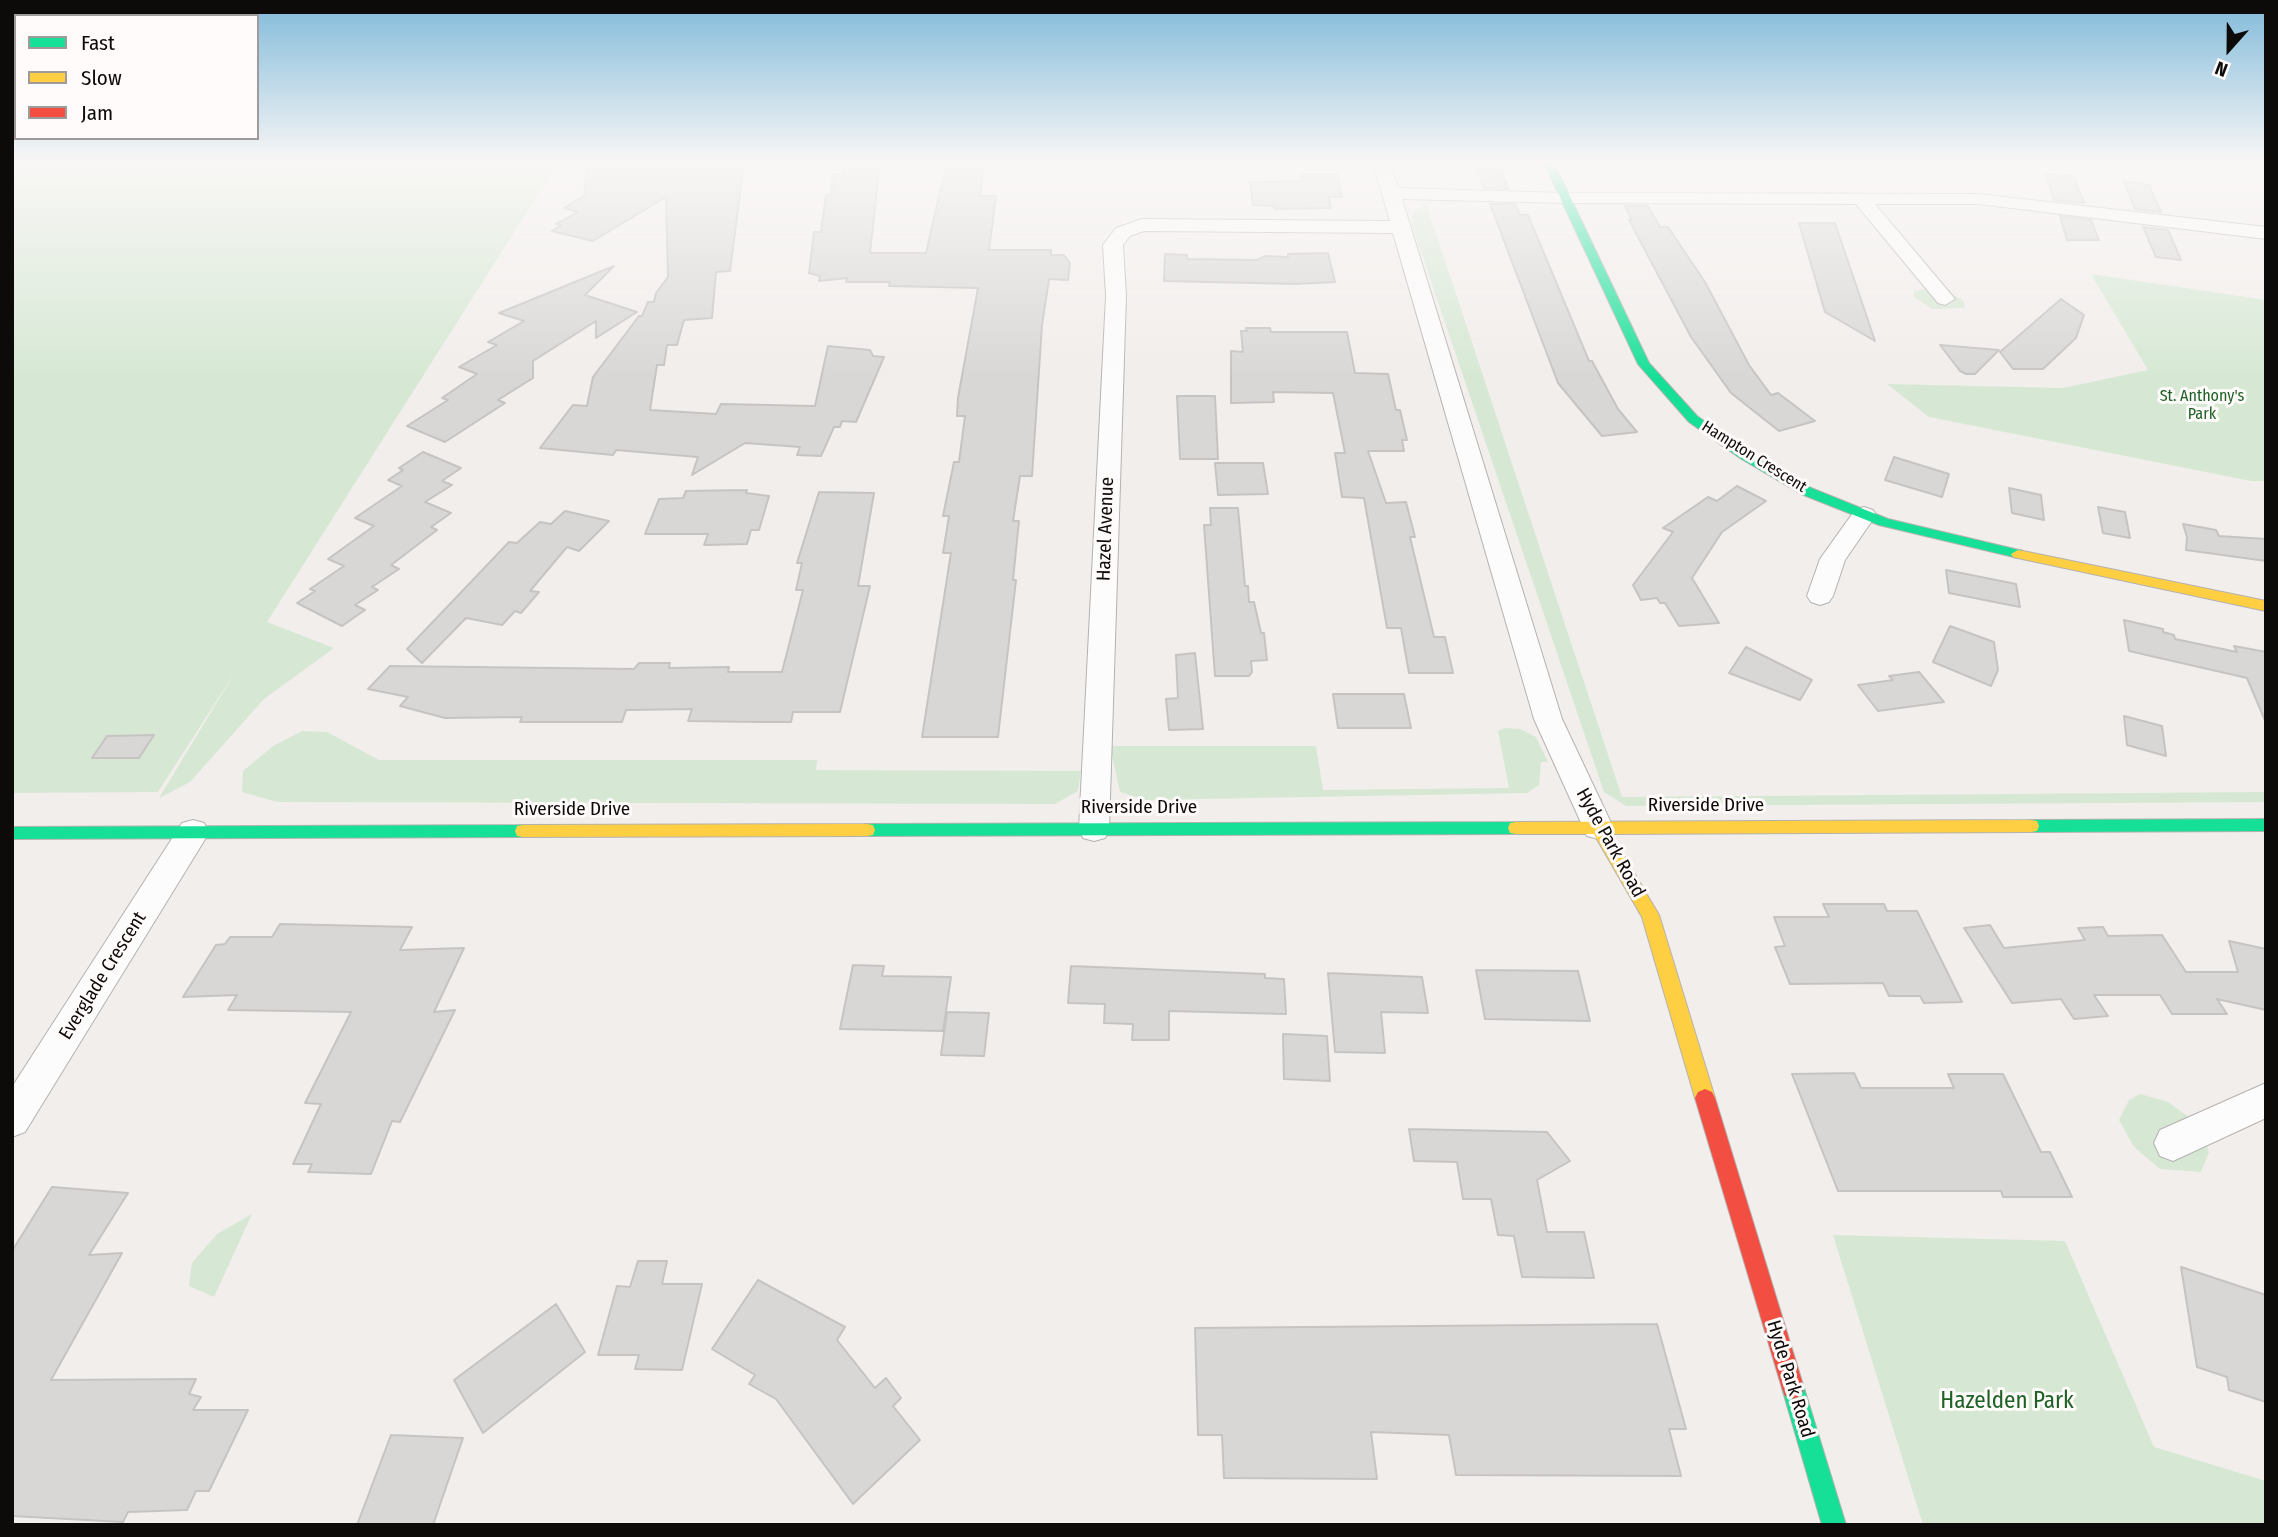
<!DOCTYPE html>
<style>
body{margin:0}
#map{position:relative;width:2278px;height:1537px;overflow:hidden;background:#f2eeec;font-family:"Fira Sans Condensed",sans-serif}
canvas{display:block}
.frame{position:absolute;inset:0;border:14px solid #0d0b0a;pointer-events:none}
.legend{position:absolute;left:14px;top:14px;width:245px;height:126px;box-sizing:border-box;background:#fefbfa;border:2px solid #9e9b9a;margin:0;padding:9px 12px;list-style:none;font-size:21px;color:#0d0b0a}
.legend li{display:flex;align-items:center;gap:14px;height:35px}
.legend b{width:35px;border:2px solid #9e9b9a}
.north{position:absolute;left:2194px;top:14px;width:70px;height:70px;-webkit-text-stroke:5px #fefbfa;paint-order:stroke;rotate:201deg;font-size:19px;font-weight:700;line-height:28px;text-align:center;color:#0d0b0a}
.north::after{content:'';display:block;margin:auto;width:24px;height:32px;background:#0d0b0a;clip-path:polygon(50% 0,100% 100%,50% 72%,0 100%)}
</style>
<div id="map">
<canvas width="2278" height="1537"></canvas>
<div class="frame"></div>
<ul class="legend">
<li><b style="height:9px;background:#16e098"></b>Fast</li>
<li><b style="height:9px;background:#ffcf43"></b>Slow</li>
<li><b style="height:9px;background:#f24e42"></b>Jam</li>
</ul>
<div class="north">N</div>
</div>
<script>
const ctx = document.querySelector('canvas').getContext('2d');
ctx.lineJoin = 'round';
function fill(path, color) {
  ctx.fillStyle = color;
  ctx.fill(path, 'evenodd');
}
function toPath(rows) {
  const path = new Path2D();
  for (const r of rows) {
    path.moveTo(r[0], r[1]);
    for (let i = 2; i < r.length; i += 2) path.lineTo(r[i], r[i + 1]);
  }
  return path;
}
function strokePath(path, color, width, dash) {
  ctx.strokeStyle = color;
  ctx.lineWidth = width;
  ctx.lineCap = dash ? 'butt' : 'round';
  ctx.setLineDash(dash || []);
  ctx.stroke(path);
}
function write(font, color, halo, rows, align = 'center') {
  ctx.font = font + ' "Fira Sans Condensed",sans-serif';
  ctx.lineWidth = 6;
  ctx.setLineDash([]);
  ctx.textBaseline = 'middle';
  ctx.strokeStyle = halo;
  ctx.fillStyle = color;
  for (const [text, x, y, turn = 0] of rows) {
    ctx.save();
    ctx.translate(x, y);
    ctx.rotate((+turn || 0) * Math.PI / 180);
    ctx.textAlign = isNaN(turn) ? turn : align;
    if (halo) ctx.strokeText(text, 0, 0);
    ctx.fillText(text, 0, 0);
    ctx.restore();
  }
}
fill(toPath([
 [12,163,558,163,267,622,334,648,264,699,190,782,159,798,237,669,158,792,12,793],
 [1426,203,1622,797,2266,792,2266,802,1626,806,1604,792,1412,225,1413,213],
 [2091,274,2266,300,2266,481,2251,481,1929,417,1887,384,2063,388,2148,370],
 [1938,287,1963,300,1965,308,1932,309,1914,297,1914,291],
 [1504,728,1520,729,1536,737,1548,762,1541,762,1539,785,1527,793,1145,800,1120,792,1110,746,1316,746,1323,790,1509,788,1498,731],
 [302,731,327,732,379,760,817,760,816,770,1081,771,1078,791,1055,804,277,802,242,792,243,771,273,746],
 [2140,1094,2168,1102,2200,1125,2209,1152,2201,1172,2160,1169,2134,1147,2119,1120,2129,1100],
 [252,1214,214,1297,189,1286,192,1263,217,1234],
 [1833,1235,2065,1241,2154,1447,2266,1481,2266,1525,1923,1525]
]), '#d6e8d4');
const building = toPath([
 [587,163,744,163,730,271,716,272,712,318,684,320,677,345,667,345,664,365,657,365,650,410,716,414,721,404,815,406,828,346,870,350,873,356,884,357,856,422,842,421,840,427,834,427,821,456,797,455,800,447,745,443,692,475,698,457,616,450,613,455,540,448,573,405,587,406,593,377,639,316,642,316,648,302,654,302,656,293,668,277,666,197,593,241,552,231,561,225,556,224,578,212,564,208,584,196,587,163],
 [844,163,880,163,870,253,926,253,945,169,984,169,980,196,996,196,989,250,1051,250,1051,255,1064,255,1070,263,1068,280,1049,279,1042,325,1032,476,1020,476,1013,521,1019,521,1013,580,1016,580,998,737,922,737,951,553,943,553,949,516,943,516,954,462,959,462,965,416,957,416,958,398,978,288,889,286,890,282,846,282,847,278,819,281,820,276,809,273,814,232,821,232,826,195,831,195,833,174,843,174,844,163],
 [1474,163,1498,163,1509,189,1484,188,1474,163],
 [2045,173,2074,177,2084,203,2054,200,2045,173],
 [1301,174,1337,174,1342,197,1329,197,1331,208,1274,209,1274,206,1253,205,1250,182,1302,181,1301,174],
 [2124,181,2149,185,2161,212,2135,209,2124,181],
 [1490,204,1515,204,1520,215,1528,215,1589,361,1592,361,1618,409,1637,432,1602,436,1558,383,1490,204],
 [1625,206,1648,206,1660,227,1668,227,1705,282,1749,365,1771,395,1778,393,1815,421,1779,431,1731,393,1691,337,1629,220,1632,220,1625,206],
 [2060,216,2091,220,2099,240,2067,240,2060,216],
 [1799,223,1835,223,1875,341,1825,312,1799,223],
 [2143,227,2168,230,2181,260,2156,257,2143,227],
 [1328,253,1335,282,1295,284,1164,281,1165,254,1187,255,1187,259,1257,260,1265,256,1288,257,1288,254,1328,253],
 [614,266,585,295,637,312,596,338,596,321,533,361,533,378,498,400,505,403,445,442,407,426,448,400,442,398,477,374,459,367,497,345,488,342,524,321,499,313,614,266],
 [2061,299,2084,315,2076,338,2043,369,2013,369,2000,352,2061,299],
 [1246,328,1270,328,1271,332,1347,332,1355,373,1388,374,1396,410,1400,410,1407,440,1402,440,1404,451,1368,451,1386,503,1406,502,1415,537,1410,537,1434,637,1445,637,1453,673,1409,673,1401,628,1387,628,1364,498,1342,497,1335,453,1345,453,1333,393,1273,392,1274,402,1231,403,1231,351,1243,352,1241,331,1247,331,1246,328],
 [1940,345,1999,350,1975,374,1966,374,1960,371,1940,345],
 [1177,396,1215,396,1218,459,1180,459,1177,396],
 [423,452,461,468,442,481,452,485,425,502,451,513,431,527,437,530,391,565,399,569,372,587,378,590,355,605,365,610,342,626,297,603,315,591,310,589,344,566,328,559,374,526,355,518,402,486,388,480,403,470,399,468,423,452],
 [1894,457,1949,474,1942,497,1885,480,1894,457],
 [1215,463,1263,463,1268,494,1218,495,1215,463],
 [1737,486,1766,501,1722,532,1692,578,1719,623,1679,626,1665,603,1660,603,1657,598,1641,600,1633,585,1673,532,1663,528,1708,497,1717,501,1737,486],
 [2009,488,2041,495,2044,520,2012,513,2009,488],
 [747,490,746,493,769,496,759,530,751,530,747,544,704,545,708,534,645,534,659,499,683,498,686,491,747,490],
 [819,492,874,493,858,586,870,586,840,712,793,712,791,722,760,722,688,721,692,709,626,710,622,722,520,722,522,717,445,718,400,706,408,697,368,689,390,666,634,669,639,663,670,663,669,668,729,667,728,672,782,672,803,590,796,590,802,563,797,563,819,492],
 [2098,507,2125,512,2130,538,2103,533,2098,507],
 [1210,508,1238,508,1245,586,1248,586,1249,602,1254,602,1261,633,1264,633,1267,660,1251,661,1252,672,1249,676,1215,676,1204,525,1211,525,1210,508],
 [565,511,609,521,579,551,567,547,530,591,539,592,521,613,515,611,502,625,466,618,422,663,407,649,509,542,517,543,540,522,551,524,565,511],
 [2183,524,2216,530,2219,536,2266,539,2266,561,2186,550,2187,537,2183,524],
 [1946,570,2016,584,2020,607,1949,593,1946,570],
 [2124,620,2163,629,2163,632,2174,635,2175,639,2237,652,2234,646,2266,652,2266,723,2247,678,2129,651,2124,620],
 [1950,626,1994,642,1998,670,1991,686,1933,662,1950,626],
 [1746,647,1812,680,1800,700,1729,673,1746,647],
 [1195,653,1203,729,1169,730,1166,699,1178,698,1176,655,1195,653],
 [1919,672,1944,702,1878,711,1858,685,1893,680,1889,676,1919,672],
 [1333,694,1404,694,1411,728,1338,728,1333,694],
 [2124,716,2162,726,2166,756,2127,745,2124,716],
 [154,735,139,758,92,758,107,736,154,735],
 [1823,904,1884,904,1887,911,1917,911,1962,1002,1924,1003,1920,996,1889,996,1883,983,1790,984,1775,947,1785,946,1774,917,1829,917,1823,904],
 [280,924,412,927,400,950,464,948,434,1012,455,1010,400,1122,392,1121,371,1174,308,1172,312,1164,293,1164,321,1104,305,1103,351,1012,228,1010,237,995,183,997,216,945,225,944,230,937,272,937,280,924],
 [1990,925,2004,948,2085,940,2078,928,2103,927,2108,936,2162,935,2186,972,2238,972,2229,941,2266,949,2266,1010,2217,999,2227,1014,2172,1014,2160,995,2094,995,2108,1016,2074,1019,2061,999,2012,1003,1964,928,1990,925],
 [853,965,884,966,882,976,951,977,943,1031,840,1029,853,965],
 [1071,966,1265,974,1265,978,1284,979,1286,1014,1169,1011,1169,1040,1132,1040,1133,1024,1104,1023,1105,1004,1068,1003,1071,966],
 [1476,970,1578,971,1590,1021,1485,1019,1476,970],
 [1328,973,1422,977,1428,1013,1381,1012,1385,1053,1335,1052,1328,973],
 [947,1012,989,1013,984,1056,941,1055,947,1012],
 [1283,1034,1327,1036,1330,1081,1284,1079,1283,1034],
 [1854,1073,1861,1088,1954,1088,1948,1074,2003,1074,2041,1152,2050,1152,2072,1197,2003,1197,2001,1191,1838,1191,1792,1074,1854,1073],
 [1409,1129,1547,1132,1570,1161,1537,1180,1547,1232,1584,1232,1594,1278,1522,1277,1514,1236,1498,1235,1491,1199,1463,1199,1457,1162,1414,1161,1409,1129],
 [52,1187,128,1193,89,1255,122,1253,51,1380,196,1379,189,1394,201,1397,193,1410,248,1410,209,1491,196,1491,187,1510,128,1512,123,1522,12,1516,12,1251,52,1187],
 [638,1261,667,1261,662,1284,702,1284,682,1370,635,1369,639,1355,598,1355,617,1286,630,1287,638,1261],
 [2181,1267,2266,1295,2266,1402,2229,1390,2227,1377,2197,1367,2181,1267],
 [758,1280,845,1327,837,1340,875,1388,886,1378,901,1398,893,1406,920,1440,853,1504,776,1399,749,1384,755,1375,712,1349,758,1280],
 [556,1304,585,1352,483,1433,454,1380,556,1304],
 [1657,1324,1686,1429,1669,1429,1681,1476,1456,1475,1449,1435,1371,1432,1377,1479,1224,1478,1222,1435,1198,1435,1195,1328,1657,1324],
 [391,1435,463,1438,433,1525,357,1525,391,1435]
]);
fill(building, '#d9d7d6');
strokePath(building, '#c6c4c3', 2);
const street = toPath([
 [1373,163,1391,163,1398,188,1564,193,1979,194,2266,227,2266,239,1979,204,1875,204,1955,299,1945,305,1938,303,1856,204,1564,203,1402,199,1562,719,1613,827,1609,836,1598,839,1587,836,1534,719,1393,233,1144,231,1130,236,1123,245,1126,296,1109,829,1105,838,1094,841,1083,838,1079,829,1106,296,1103,245,1116,228,1142,219,1390,221,1373,163],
 [1864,507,1873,510,1876,515,1845,560,1833,596,1829,602,1820,605,1811,602,1807,596,1820,559,1855,510,1864,507],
 [193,820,204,823,209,832,204,841,25,1132,12,1137,12,1087,182,823,193,820],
 [2266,1083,2266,1118,2173,1161,2160,1156,2154,1143,2160,1130,2266,1083]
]);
const fast = toPath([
 [1544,163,1554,163,1649,363,1697,416,1748,452,1811,488,1888,519,2023,551,2023,557,2018,558,1879,525,1801,494,1740,458,1689,422,1638,364,1544,163],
 [2266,819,2266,831,2031,832,2025,831,2023,826,2025,821,2031,820,2266,819],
 [1516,822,1522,823,1524,828,1522,833,1516,834,867,836,861,835,859,830,861,825,867,824,1516,822],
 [523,825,529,826,531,831,529,836,523,837,12,839,12,827,523,825],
 [1793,1377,1801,1380,1804,1388,1846,1525,1822,1525,1782,1388,1785,1380,1793,1377]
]);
const slow = toPath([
 [2018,550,2266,601,2266,611,2013,557,2011,554,2018,550],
 [2031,820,2037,821,2039,826,2037,831,2031,832,1611,834,1659,915,1715,1098,1712,1104,1705,1107,1698,1104,1695,1098,1642,917,1594,834,1516,834,1510,833,1508,828,1510,823,1516,822,2031,820],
 [867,824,873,825,875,830,873,835,867,836,523,837,517,836,515,831,517,826,523,825,867,824]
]);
const jam = toPath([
 [1705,1089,1712,1092,1715,1098,1804,1388,1801,1396,1793,1399,1785,1396,1782,1388,1695,1098,1698,1092,1705,1089]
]);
strokePath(street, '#b4b2b0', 2);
strokePath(fast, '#b4b2b0', 2);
strokePath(slow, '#b4b2b0', 2);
strokePath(jam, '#b4b2b0', 2);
fill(street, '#fdfcfc');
fill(fast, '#16e098');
fill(slow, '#ffcf43');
fill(jam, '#f24e42');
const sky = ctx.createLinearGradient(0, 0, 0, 378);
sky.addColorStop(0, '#81bada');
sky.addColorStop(0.43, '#f9f7f6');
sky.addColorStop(1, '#f9f7f600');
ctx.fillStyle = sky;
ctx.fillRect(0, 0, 2278, 378);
write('16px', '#1e6125', '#fefbfa', [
 ["St. Anthony's",2202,397],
 ["Park",2202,415]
]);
write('16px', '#0d0b0a', '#fefbfa', [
 ["Hampton Crescent",1754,457,32]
]);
write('19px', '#0d0b0a', '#fefbfa', [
 ["Hazel Avenue",1106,529,-88],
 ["Riverside Drive",1706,806],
 ["Riverside Drive",1139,808],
 ["Riverside Drive",572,810],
 ["Hyde Park Road",1610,843,61],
 ["Everglade Crescent",103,976,-58],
 ["Hyde Park Road",1790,1379,73]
]);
write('23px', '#1e6125', '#fefbfa', [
 ["Hazelden Park",2007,1402]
]);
</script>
